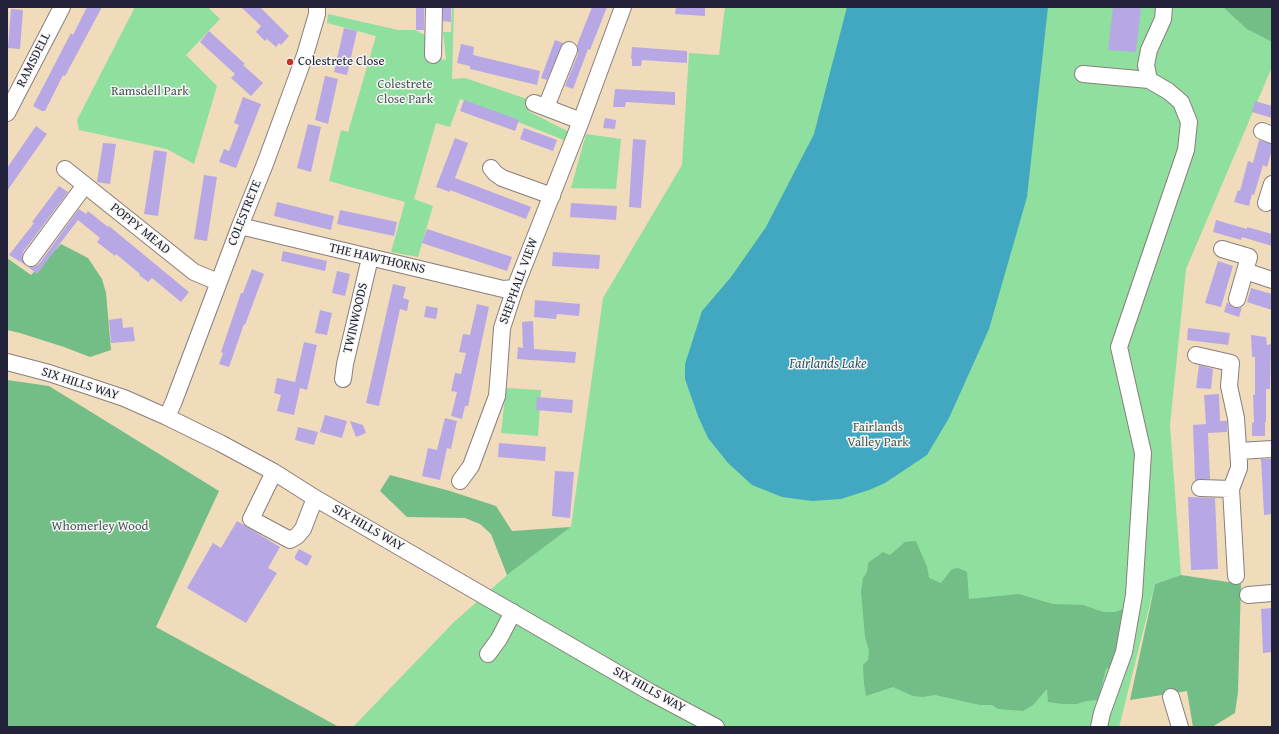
<!DOCTYPE html>
<style>
body{margin:0}
#map{position:relative;width:1279px;height:734px;overflow:hidden;background:#f0dbbb;font-family:"Gentium Book Plus",serif}
canvas{display:block}
.frame{position:absolute;inset:0;border:8px solid #22223b;pointer-events:none}
</style>
<div id="map">
<canvas width="1279" height="734"></canvas>
<div class="frame"></div>
</div>
<script>
const ctx = document.querySelector('canvas').getContext('2d');
ctx.lineJoin = 'round';
function fill(path, color) {
  ctx.fillStyle = color;
  ctx.fill(path, 'evenodd');
}
function toPath(rows) {
  const path = new Path2D();
  for (const r of rows) {
    path.moveTo(r[0], r[1]);
    for (let i = 2; i < r.length; i += 2) path.lineTo(r[i], r[i + 1]);
  }
  return path;
}
function strokePath(path, color, width, dash) {
  ctx.strokeStyle = color;
  ctx.lineWidth = width;
  ctx.lineCap = dash ? 'butt' : 'round';
  ctx.setLineDash(dash || []);
  ctx.stroke(path);
}
function write(font, color, halo, rows, align = 'center') {
  ctx.font = font + ' "Gentium Book Plus",serif';
  ctx.lineWidth = 3;
  ctx.setLineDash([]);
  ctx.textBaseline = 'middle';
  ctx.strokeStyle = halo;
  ctx.fillStyle = color;
  for (const [text, x, y, turn = 0] of rows) {
    ctx.save();
    ctx.translate(x, y);
    ctx.rotate((+turn || 0) * Math.PI / 180);
    ctx.textAlign = isNaN(turn) ? turn : align;
    if (halo) ctx.strokeText(text, 0, 0);
    ctx.fillText(text, 0, 0);
    ctx.restore();
  }
}
fill(toPath([
 [135,7,208,7,220,19,186,55,217,86,194,164,167,149,79,130,77,120],
 [452,7,454,7,452,79,465,78,527,99,528,111,571,133,569,142,460,99,450,127,436,123,414,199,433,206,418,257,391,252,405,202,329,181,341,130,348,132,376,36,327,23,328,14,398,30,415,30,429,37,429,57,446,60,443,32,451,32],
 [725,7,1272,7,1272,67,1186,269,1170,425,1181,575,1155,584,1119,727,353,727,453,623,507,575,571,527,603,298,682,165,689,53,719,55],
 [586,134,621,139,616,189,571,188],
 [506,388,541,390,538,436,501,433]
]), '#8fdf9f');
fill(toPath([
 [1223,7,1272,7,1272,42,1247,29],
 [61,244,88,258,102,279,106,293,111,350,90,357,64,347,20,333,7,330,7,258,31,275],
 [7,380,49,386,219,491,156,627,339,727,7,727],
 [390,475,450,491,496,506,512,531,571,527,507,575,491,534,480,524,465,518,407,517,380,491],
 [916,541,927,567,929,578,941,583,952,569,958,568,967,572,969,599,1019,594,1053,604,1083,605,1103,612,1115,612,1126,608,1116,664,1106,669,1098,700,1086,701,1077,704,1062,704,1048,702,1047,689,1033,705,1023,711,998,709,992,705,980,705,935,695,923,697,913,696,893,687,866,696,864,684,863,665,868,660,869,650,865,637,861,592,863,578,867,572,868,563,883,552,890,555,905,542],
 [1181,575,1241,584,1238,692,1235,713,1212,727,1193,727,1187,691,1130,700,1155,584]
]), '#73be86');
fill(toPath([
 [847,7,1048,7,1027,197,989,329,949,418,927,455,885,483,869,490,841,499,812,501,782,497,752,485,728,463,708,438,698,416,685,379,685,364,702,311,731,277,766,227,814,134]
]), '#42a8c2');
fill(toPath([
 [87,7,102,7,65,76,63,75,45,111,42,111,33,106,71,33,73,35],
 [241,7,260,7,289,36,281,45,279,43,276,47,267,39,265,41,256,32,261,26],
 [416,7,424,7,424,30,416,30],
 [443,7,451,7,451,22,443,21],
 [592,7,607,7,590,50,588,49,573,89,565,86,578,54,578,49,577,45],
 [676,7,705,7,705,16,675,14],
 [1113,7,1141,7,1136,52,1108,50],
 [11,9,23,10,20,49,8,48],
 [344,28,357,31,347,75,334,72],
 [209,31,245,64,243,65,263,83,251,96,231,78,235,74,200,42],
 [555,40,563,43,547,80,541,78],
 [461,44,474,47,473,55,540,71,537,85,470,69,470,66,457,63],
 [632,47,687,51,687,63,642,60,641,66,632,66,632,59,631,59],
 [325,76,338,79,328,124,315,120],
 [615,89,675,92,675,105,626,102,625,107,613,107],
 [243,97,261,104,236,168,219,162,224,149,229,151,239,125,234,123],
 [464,100,519,120,515,131,460,111],
 [1255,101,1272,106,1272,118,1252,112],
 [605,118,616,120,615,129,603,128],
 [308,124,321,127,311,172,297,168],
 [36,126,47,134,7,191,7,168],
 [524,128,557,140,553,151,520,139],
 [455,138,468,143,455,178,531,207,526,219,450,190,450,192,436,187],
 [633,139,646,140,641,208,629,207],
 [1259,140,1272,144,1272,150,1267,167,1263,165,1254,195,1252,194,1249,206,1234,202,1238,190,1240,191,1248,161,1253,163],
 [103,143,116,144,110,184,97,182],
 [154,150,167,152,158,216,144,214],
 [204,175,217,177,207,241,194,239],
 [59,186,68,192,23,252,22,257,24,264,9,255,34,223,32,222],
 [277,202,334,216,331,230,274,216],
 [571,203,617,206,616,220,570,217],
 [79,209,86,214,88,211,108,227,109,226,189,292,181,302,152,278,148,282,139,275,140,274,116,254,115,256,97,242,100,238,78,220,37,274,27,266,34,267,39,264],
 [340,210,397,222,394,236,337,224],
 [1216,220,1247,229,1247,227,1272,234,1272,246,1242,237,1241,240,1213,232],
 [427,229,512,257,507,271,422,243],
 [283,251,327,261,325,271,281,261],
 [553,252,600,255,599,269,552,266],
 [1218,261,1233,266,1221,307,1205,303],
 [252,269,264,274,245,325,244,324,229,367,219,364,223,353,221,352,241,293,243,293],
 [337,271,350,274,345,296,332,293],
 [393,284,406,287,403,298,409,300,407,311,400,309,379,406,366,403],
 [1251,288,1272,294,1272,310,1247,302],
 [535,300,580,304,579,316,557,314,556,319,534,317],
 [1227,302,1234,308,1239,308,1242,307,1239,317,1224,312],
 [477,304,489,307,468,406,465,406,462,419,451,416,457,392,451,391,455,373,461,374,466,353,459,352,463,334,470,335],
 [426,306,438,308,436,319,424,317],
 [320,310,332,313,327,335,315,333],
 [122,318,123,328,133,327,135,341,111,343,109,320],
 [533,321,534,349,576,352,575,363,517,359,518,347,523,348,522,322],
 [1188,328,1230,333,1228,345,1187,340],
 [1251,335,1266,337,1267,345,1271,344,1270,389,1266,389,1266,422,1265,422,1265,436,1252,436,1252,423,1254,422,1253,395,1255,395,1255,357,1252,357],
 [304,342,317,345,307,390,300,388,294,415,277,411,281,395,274,393,277,378,295,382],
 [1199,365,1213,369,1211,389,1196,388],
 [1219,394,1220,421,1227,421,1227,432,1208,433,1210,479,1195,480,1193,425,1206,424,1204,395],
 [537,397,573,400,572,413,536,410],
 [325,415,347,421,342,438,320,432],
 [445,418,457,421,451,449,447,448,440,480,422,476,428,448,437,450],
 [350,421,363,425,366,433,356,437],
 [298,427,318,432,314,445,295,440],
 [499,443,546,447,545,461,498,457],
 [1261,459,1272,459,1272,514,1264,515],
 [555,471,574,472,570,518,552,516],
 [1188,497,1215,498,1218,569,1191,570],
 [237,521,280,547,268,568,277,573,246,623,187,588,213,543,221,548],
 [299,549,312,556,307,566,295,559,295,556],
 [1272,608,1272,652,1263,653,1261,609]
]), '#b7a8e5');
const minor = toPath([
 [433,55,434,7],
 [1083,74,1149,80],
 [534,103,581,121],
 [546,107,569,50],
 [7,113,62,7],
 [1262,131,1272,135],
 [491,168,495,173,502,178,552,196],
 [65,169,194,272,218,282],
 [1266,203,1272,184],
 [240,226,503,289,515,288],
 [1222,249,1249,257,1237,299],
 [31,258,85,185],
 [1245,271,1272,280],
 [1196,355,1231,363,1229,386,1236,418,1239,463,1239,468,1231,489,1236,576],
 [7,362,49,373,124,398,167,417,220,443,274,472,315,498,650,692,716,727],
 [343,379,345,364,370,258],
 [167,417,174,401,240,226,265,164,305,55,317,14,317,7],
 [1239,451,1272,449],
 [274,472,251,519,290,540,297,536,303,529,315,498],
 [460,481,471,466,497,396,499,371,502,328,515,288,581,121,623,7],
 [1200,488,1231,489],
 [1248,595,1272,593],
 [488,654,499,639,513,612],
 [1171,697,1180,727],
 [1099,727,1102,713,1124,652,1134,595,1143,453,1119,347,1186,150,1189,122,1181,102,1168,91,1149,80,1146,65,1149,50,1163,19,1164,7]
]);
strokePath(minor, '#897e7b', 18);
strokePath(minor, '#fff', 16);
for (const [x, y, r, color] of [
 [290,62,4,"#c8321e"]
]) {
  const dot = new Path2D();
  dot.arc(x, y, r, 0, 2 * Math.PI);
  ctx.fillStyle = color;
  ctx.fill(dot);
  strokePath(dot, '#f6f6f2', 1.5);
}
write('13px', '#22223b', '#f6f6f2', [
 ["RAMSDELL",34,60,-63],
 ["COLESTRETE",245,213,-68],
 ["POPPY MEAD",140,229,39],
 ["THE HAWTHORNS",377,259,13],
 ["SHEPHALL VIEW",519,281,-70],
 ["TWINWOODS",356,318,-77],
 ["SIX HILLS WAY",80,384,18],
 ["SIX HILLS WAY",368,528,30],
 ["SIX HILLS WAY",649,690,29]
]);
write('13px', '#22223b', '#f6f6f2', [
 ["Colestrete Close",298,62]
], 'left');
write('13px', '#435b59', '#f6f6f2', [
 ["Colestrete",405,85],
 ["Close Park",405,100],
 ["Ramsdell Park",150,92],
 ["Fairlands",878,428],
 ["Valley Park",878,443],
 ["Whomerley Wood",100,527]
]);
write('italic 14px', '#2f5871', '#f6f6f2', [
 ["Fairlands Lake",828,364]
]);
</script>
